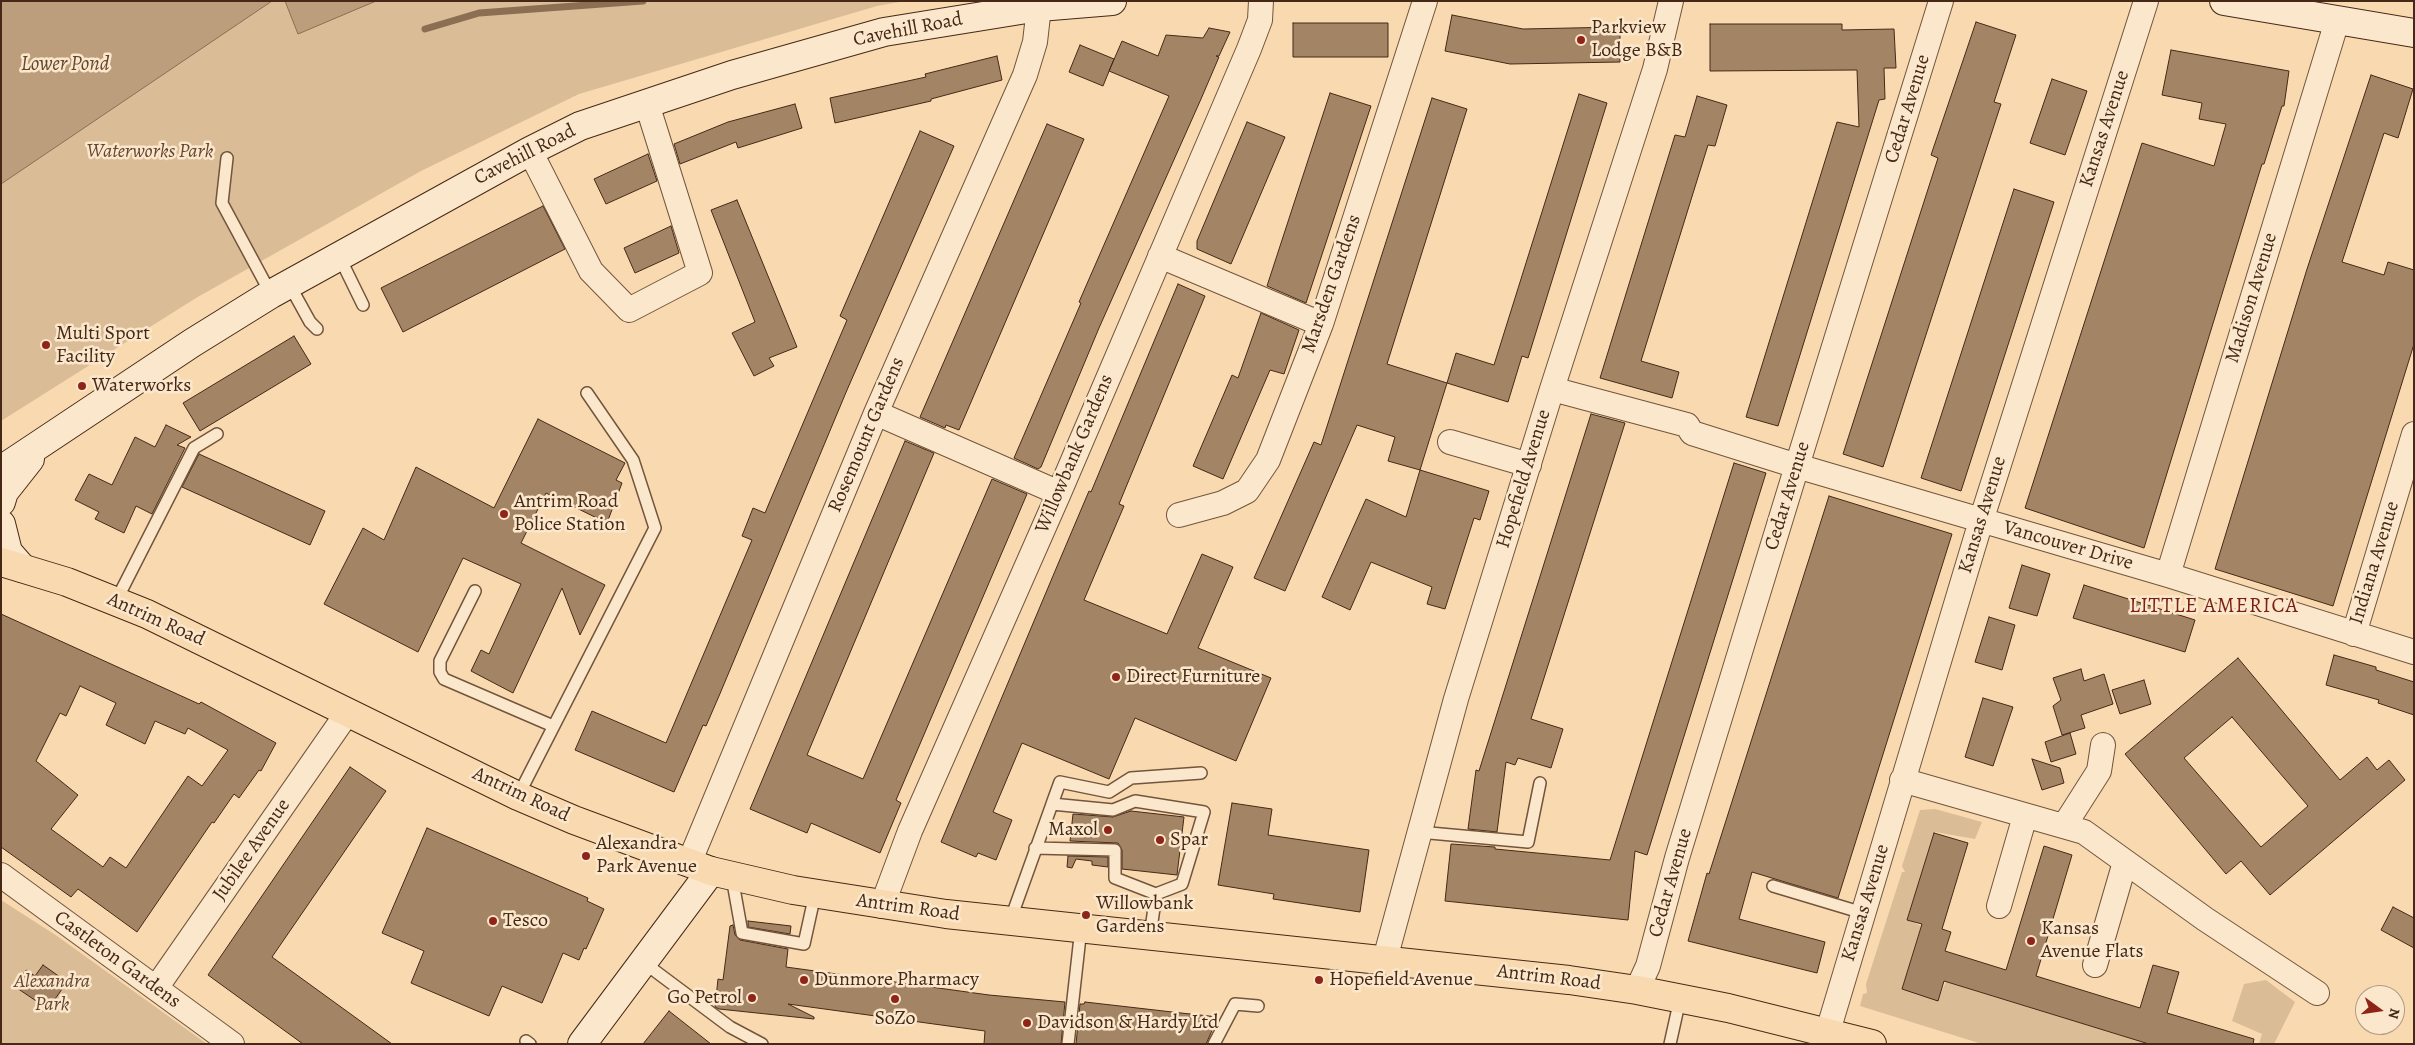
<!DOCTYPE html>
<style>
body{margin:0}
#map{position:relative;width:2415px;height:1045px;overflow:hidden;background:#f9dab0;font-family:Alegreya,serif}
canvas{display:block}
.frame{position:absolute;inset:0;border:2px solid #452916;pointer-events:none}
.north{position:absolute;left:2355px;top:985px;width:50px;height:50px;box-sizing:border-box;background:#fbe7cc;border:1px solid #b29b83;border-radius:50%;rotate:104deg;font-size:14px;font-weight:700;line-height:20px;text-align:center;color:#452916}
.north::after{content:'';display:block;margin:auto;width:18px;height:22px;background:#8f2418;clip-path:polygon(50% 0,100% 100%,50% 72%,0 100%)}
</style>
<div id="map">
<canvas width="2415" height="1045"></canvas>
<div class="frame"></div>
<div class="north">N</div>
</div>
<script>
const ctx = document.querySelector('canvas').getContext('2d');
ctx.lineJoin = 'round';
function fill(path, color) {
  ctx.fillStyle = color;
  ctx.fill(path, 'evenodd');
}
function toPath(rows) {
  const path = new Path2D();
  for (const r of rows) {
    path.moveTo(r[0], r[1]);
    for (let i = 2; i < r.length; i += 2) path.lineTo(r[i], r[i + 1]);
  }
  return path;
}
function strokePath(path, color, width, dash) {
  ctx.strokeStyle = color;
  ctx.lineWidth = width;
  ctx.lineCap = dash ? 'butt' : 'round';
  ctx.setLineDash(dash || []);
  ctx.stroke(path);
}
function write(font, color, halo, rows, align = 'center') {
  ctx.font = font + ' Alegreya,serif';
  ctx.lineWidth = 5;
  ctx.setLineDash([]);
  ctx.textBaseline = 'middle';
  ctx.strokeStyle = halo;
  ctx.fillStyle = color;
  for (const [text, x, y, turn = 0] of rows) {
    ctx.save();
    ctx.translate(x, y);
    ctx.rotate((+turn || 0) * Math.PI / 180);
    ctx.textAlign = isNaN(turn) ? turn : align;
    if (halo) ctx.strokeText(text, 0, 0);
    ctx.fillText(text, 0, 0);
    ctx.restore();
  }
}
fill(toPath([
 [1,1,905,1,877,6,579,94,421,171,196,298,1,421],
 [1935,809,1982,822,1975,839,1935,832,1907,919,1921,926,1902,989,1938,999,1946,982,2149,1044,1982,1044,1860,1006,1863,994,1867,993,1866,984,1902,872,1905,872,1902,866,1920,810],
 [1,900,57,936,207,1044,1,1044],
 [2266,980,2295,1002,2274,1044,2259,1044,2262,1034,2232,1021,2244,984]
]), '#dabc96');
const water = toPath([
 [1,1,272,1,1,184,1,1],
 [285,1,376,1,298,34,285,1]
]);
fill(water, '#bc9e7c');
strokePath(water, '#8c6f53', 1);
strokePath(toPath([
 [425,29,479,13,643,1]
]), '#8c6f53', 7);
const building = toPath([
 [1452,15,1523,29,1620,27,1620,62,1510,64,1445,51,1452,15],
 [1976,22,2016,35,1994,102,2001,104,1883,467,1843,454,1938,158,1931,155,1976,22],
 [1293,23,1388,23,1388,57,1293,57,1293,23],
 [1710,24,1842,24,1842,30,1894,29,1896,68,1884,68,1885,99,1879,100,1778,426,1746,417,1837,122,1859,127,1857,70,1710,71,1710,24],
 [1209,28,1230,32,1219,56,1216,56,1219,57,1201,99,1099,328,1041,467,1038,469,1014,458,1081,303,1079,302,1169,96,1109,71,1122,41,1158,56,1166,35,1203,38,1209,28],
 [1080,45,1114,59,1103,86,1069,72,1080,45],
 [2171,50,2289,71,2284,106,2282,106,2264,164,2262,164,2144,548,2025,508,2142,143,2214,166,2226,124,2199,119,2202,103,2162,95,2171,50],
 [997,56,1002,80,931,99,931,101,835,123,830,98,926,77,925,74,997,56],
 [2371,75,2413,89,2398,138,2384,133,2342,262,2384,275,2388,262,2414,270,2414,344,2333,606,2215,569,2307,269,2371,75],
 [2052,79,2087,91,2065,155,2030,143,2052,79],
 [1330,93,1371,106,1306,303,1267,286,1330,93],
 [1579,94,1607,103,1528,358,1522,356,1508,402,1447,383,1456,353,1494,365,1579,94],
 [1697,96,1727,105,1715,146,1708,145,1641,361,1679,372,1672,398,1600,378,1675,135,1685,137,1697,96],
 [1432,98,1467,109,1387,364,1447,383,1420,470,1489,491,1480,520,1474,518,1445,609,1427,604,1432,587,1371,562,1350,610,1322,597,1366,499,1406,517,1420,470,1388,461,1395,437,1357,425,1285,591,1254,578,1314,442,1321,445,1432,98],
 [795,104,802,128,738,148,736,142,680,164,674,144,728,122,795,104],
 [1247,122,1285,137,1231,264,1197,249,1197,241,1247,122],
 [1047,124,1084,139,959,430,946,425,945,428,920,417,1047,124],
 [920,131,954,146,847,390,719,696,706,726,703,725,674,792,575,750,592,711,666,743,752,540,742,536,753,508,765,513,770,501,847,320,840,316,920,131],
 [648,154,657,181,606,204,594,179,648,154],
 [2014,189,2054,202,1961,491,1921,478,2014,189],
 [737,200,797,347,769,358,774,366,754,376,732,333,755,322,711,210,737,200],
 [543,206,565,249,403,332,381,288,543,206],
 [671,226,679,253,635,273,624,248,671,226],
 [1178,284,1205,296,1119,504,1124,506,1084,600,1167,634,1202,554,1233,567,1198,648,1271,678,1236,761,1135,718,1109,779,1022,743,993,812,1012,820,996,860,978,853,976,857,941,842,1058,564,1089,491,1091,492,1178,284],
 [1261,313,1299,330,1284,374,1270,370,1223,479,1193,466,1232,375,1238,378,1261,313],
 [294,336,311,364,200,431,183,403,294,336],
 [1591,414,1625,423,1531,719,1563,729,1551,768,1518,758,1515,765,1506,762,1497,832,1468,829,1476,770,1479,771,1591,414],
 [538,419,625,463,616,480,622,483,607,523,546,493,521,543,605,585,580,635,562,588,513,693,471,671,481,650,489,654,521,584,463,558,418,652,324,604,363,528,384,540,416,467,494,508,538,419],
 [166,425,191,437,177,445,185,448,152,514,136,506,124,533,95,519,99,512,75,500,89,474,112,485,135,437,155,447,166,425],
 [905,441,934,453,807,755,863,779,992,479,1027,494,896,800,901,803,880,853,811,823,807,833,750,809,905,441],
 [199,454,325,511,310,545,182,487,199,454],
 [1734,463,1766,473,1647,855,1635,851,1628,920,1445,901,1451,844,1495,847,1495,849,1610,860,1734,463],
 [1829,496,1952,534,1838,898,1752,872,1739,919,1825,942,1817,973,1688,941,1707,873,1709,874,1829,496],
 [2022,565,2050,574,2037,616,2009,608,2022,565],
 [2084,585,2195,620,2185,652,2073,618,2084,585],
 [1,614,199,704,201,702,276,743,261,771,259,770,239,798,234,794,214,823,212,822,137,932,78,889,71,897,1,847,1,614],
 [80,686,116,703,106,725,145,744,155,721,185,734,188,728,228,750,202,786,188,776,126,868,110,857,103,867,51,829,78,795,36,761,60,713,66,716,80,686],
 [1989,617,2015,625,2002,670,1975,662,1989,617],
 [2334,655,2376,667,2376,670,2414,682,2414,715,2378,703,2379,700,2326,685,2334,655],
 [2238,658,2340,780,2367,757,2377,770,2389,760,2405,780,2270,895,2241,861,2226,874,2125,754,2238,658],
 [2232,717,2308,806,2261,847,2184,758,2232,717],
 [2081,669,2084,681,2104,674,2113,704,2081,715,2085,728,2062,735,2053,706,2061,700,2053,678,2081,669],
 [2144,680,2151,704,2120,714,2112,690,2144,680],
 [1983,698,2013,707,1993,766,1965,757,1983,698],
 [2070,733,2076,754,2051,762,2045,742,2070,733],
 [2032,759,2060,768,2064,783,2042,790,2032,759],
 [350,767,386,791,272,957,392,1044,303,1044,208,975,350,767],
 [1232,803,1272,809,1268,835,1369,850,1360,912,1273,899,1274,894,1218,885,1232,803],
 [1131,811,1184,817,1177,875,1122,869,1122,850,1118,843,1070,841,1073,814,1113,817,1131,811],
 [427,828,588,898,587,901,604,909,586,949,584,948,579,960,563,953,542,1003,502,986,489,1016,411,983,424,951,382,933,427,828],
 [1934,833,1968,843,1942,929,1951,932,1945,951,2006,970,2044,846,2072,855,2036,976,2140,1008,2153,965,2179,972,2167,1013,2254,1039,2253,1044,2149,1044,1944,981,1938,1001,1902,989,1922,924,1907,920,1934,833],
 [1068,856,1108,857,1108,867,1092,865,1092,861,1076,859,1072,868,1067,867,1068,856],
 [2393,907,2414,918,2414,948,2381,930,2393,907],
 [748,921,791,926,790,934,748,927,748,921],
 [733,925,735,935,740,940,788,949,786,967,989,995,1065,1002,1061,1044,984,1044,985,1031,788,1004,814,1017,814,1019,719,1009,715,1007,718,979,723,980,730,926,733,925],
 [43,965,67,982,48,1009,14,986,26,970,35,976,43,965],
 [1085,1002,1181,1013,1218,1017,1206,1044,1076,1044,1080,1004,1084,1004,1085,1002],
 [669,1011,711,1044,643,1044,669,1011]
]);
fill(building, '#a38566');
strokePath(building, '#452916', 1);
const lane = toPath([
 [227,158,222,203,271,294],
 [339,256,363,305],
 [289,284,310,322,317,329],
 [475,591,440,661,440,672,444,679,553,726],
 [116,601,194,448,217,434],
 [518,796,655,528,633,460,587,393],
 [1052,804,1060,782,1109,792,1131,778,1201,773],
 [1419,832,1528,842,1540,783],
 [1035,848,1115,850,1115,878,1156,894],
 [732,877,742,933,804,944,815,894],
 [1773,886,1863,913],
 [1010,921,1052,804,1113,810,1135,801,1204,812,1182,884,1156,894,1150,936],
 [643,962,730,1027,762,1044],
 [526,1041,530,1044],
 [1068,1044,1081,928],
 [1214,1044,1235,1004,1258,1006],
 [1670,1044,1680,999]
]);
const street = toPath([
 [530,151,591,271,629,310,700,273,647,104],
 [1160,256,1321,324],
 [1552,389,1687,425,1692,433,1797,466,2168,575,2414,652],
 [876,413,1059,493],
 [1450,442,1529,465],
 [1179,515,1223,503,1247,491,1268,460,1321,324,1425,1],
 [2168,575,2337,21],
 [2354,634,2414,434],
 [1902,780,2084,832,2205,919,2317,993],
 [2064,826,2099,771,2103,745],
 [689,863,876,413,1025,75,1035,42,1039,7],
 [1,875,232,1044],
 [882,906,910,831,1059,493,1249,49,1260,20,1261,1],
 [1999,906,2025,816],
 [1385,959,1456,699,1552,389,1655,69,1671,1],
 [2095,965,2125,862],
 [156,988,348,712],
 [1637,990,1648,966,1677,858,1797,466,1941,1],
 [1828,1031,1981,521,2146,1]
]);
const secondary = toPath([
 [2224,1,2414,33],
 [1,470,192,343,271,294,530,151,580,126,732,75,884,32,1039,7,1112,1],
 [1,502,4,492,30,459],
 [1,524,8,552,22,568],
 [582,1044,711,871]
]);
const primary = toPath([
 [1,562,67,582,147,614,518,796,574,820,711,871,793,890,946,914,1569,980,1637,990,1728,1008,1872,1044]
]);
strokePath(lane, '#72553c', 14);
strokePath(street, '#72553c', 26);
strokePath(secondary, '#452916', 30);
strokePath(primary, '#452916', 30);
strokePath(lane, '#fbe7cc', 11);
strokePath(street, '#fbe7cc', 24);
strokePath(secondary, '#fbe7cc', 28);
strokePath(primary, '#f9dab0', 28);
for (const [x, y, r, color] of [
 [1581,40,5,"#8f2418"],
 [46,345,5,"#8f2418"],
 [82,386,5,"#8f2418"],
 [504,514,5,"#8f2418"],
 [1116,677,5,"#8f2418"],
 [1108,830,5,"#8f2418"],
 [1160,840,5,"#8f2418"],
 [586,856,5,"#8f2418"],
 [1086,915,5,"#8f2418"],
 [493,921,5,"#8f2418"],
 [2031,941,5,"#8f2418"],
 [804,980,5,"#8f2418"],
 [1319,980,5,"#8f2418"],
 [752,998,5,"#8f2418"],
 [895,999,5,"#8f2418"],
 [1027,1023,5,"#8f2418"]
]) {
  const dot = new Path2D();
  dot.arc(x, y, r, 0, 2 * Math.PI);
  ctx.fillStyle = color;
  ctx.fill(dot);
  strokePath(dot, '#fbe7cc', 2);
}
write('20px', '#452916', '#fbe7cc', [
 ["Parkview",1591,28],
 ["Lodge B&B",1591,51],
 ["Multi Sport",56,334],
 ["Facility",56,357],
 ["Waterworks",92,386],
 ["Antrim Road",514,502],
 ["Police Station",514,525],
 ["Direct Furniture",1126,677],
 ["Maxol",1098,830,"right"],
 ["Spar",1170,840],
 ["Alexandra",596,844],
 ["Park Avenue",596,867],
 ["Willowbank",1096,904],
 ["Gardens",1096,927],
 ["Tesco",503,921],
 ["Kansas",2041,929],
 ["Avenue Flats",2041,952],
 ["Dunmore Pharmacy",814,980],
 ["Hopefield Avenue",1329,980],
 ["Go Petrol",742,998,"right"],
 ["SoZo",895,1019,"center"],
 ["Davidson & Hardy Ltd",1037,1023]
], 'left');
write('20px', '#452916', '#fbe7cc', [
 ["Cavehill Road",908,30,-11],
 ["Cedar Avenue",1908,109,-73],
 ["Kansas Avenue",2105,129,-72],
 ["Cavehill Road",525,155,-27],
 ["Marsden Gardens",1332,284,-71],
 ["Madison Avenue",2252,298,-73],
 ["Rosemount Gardens",867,435,-67],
 ["Willowbank Gardens",1075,454,-67],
 ["Hopefield Avenue",1524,479,-73],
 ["Cedar Avenue",1788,496,-73],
 ["Kansas Avenue",1983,515,-73],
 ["Vancouver Drive",2068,546,16],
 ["Indiana Avenue",2375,563,-73],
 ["Antrim Road",156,620,24],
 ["Antrim Road",521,795,25],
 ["Jubilee Avenue",252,850,-55],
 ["Cedar Avenue",1671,883,-74],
 ["Kansas Avenue",1866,903,-73],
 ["Antrim Road",908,908,8],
 ["Castleton Gardens",117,960,36],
 ["Antrim Road",1549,978,7]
]);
write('italic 20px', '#634630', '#fbe7cc', [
 ["Waterworks Park",150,152],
 ["Alexandra",52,982],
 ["Park",52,1005]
]);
write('italic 21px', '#634630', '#fbe7cc', [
 ["Lower Pond",65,65]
]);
ctx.letterSpacing = '1px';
write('21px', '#7a1f14', '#fbe7cc', [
 ["LITTLE AMERICA",2214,607]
]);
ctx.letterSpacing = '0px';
</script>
